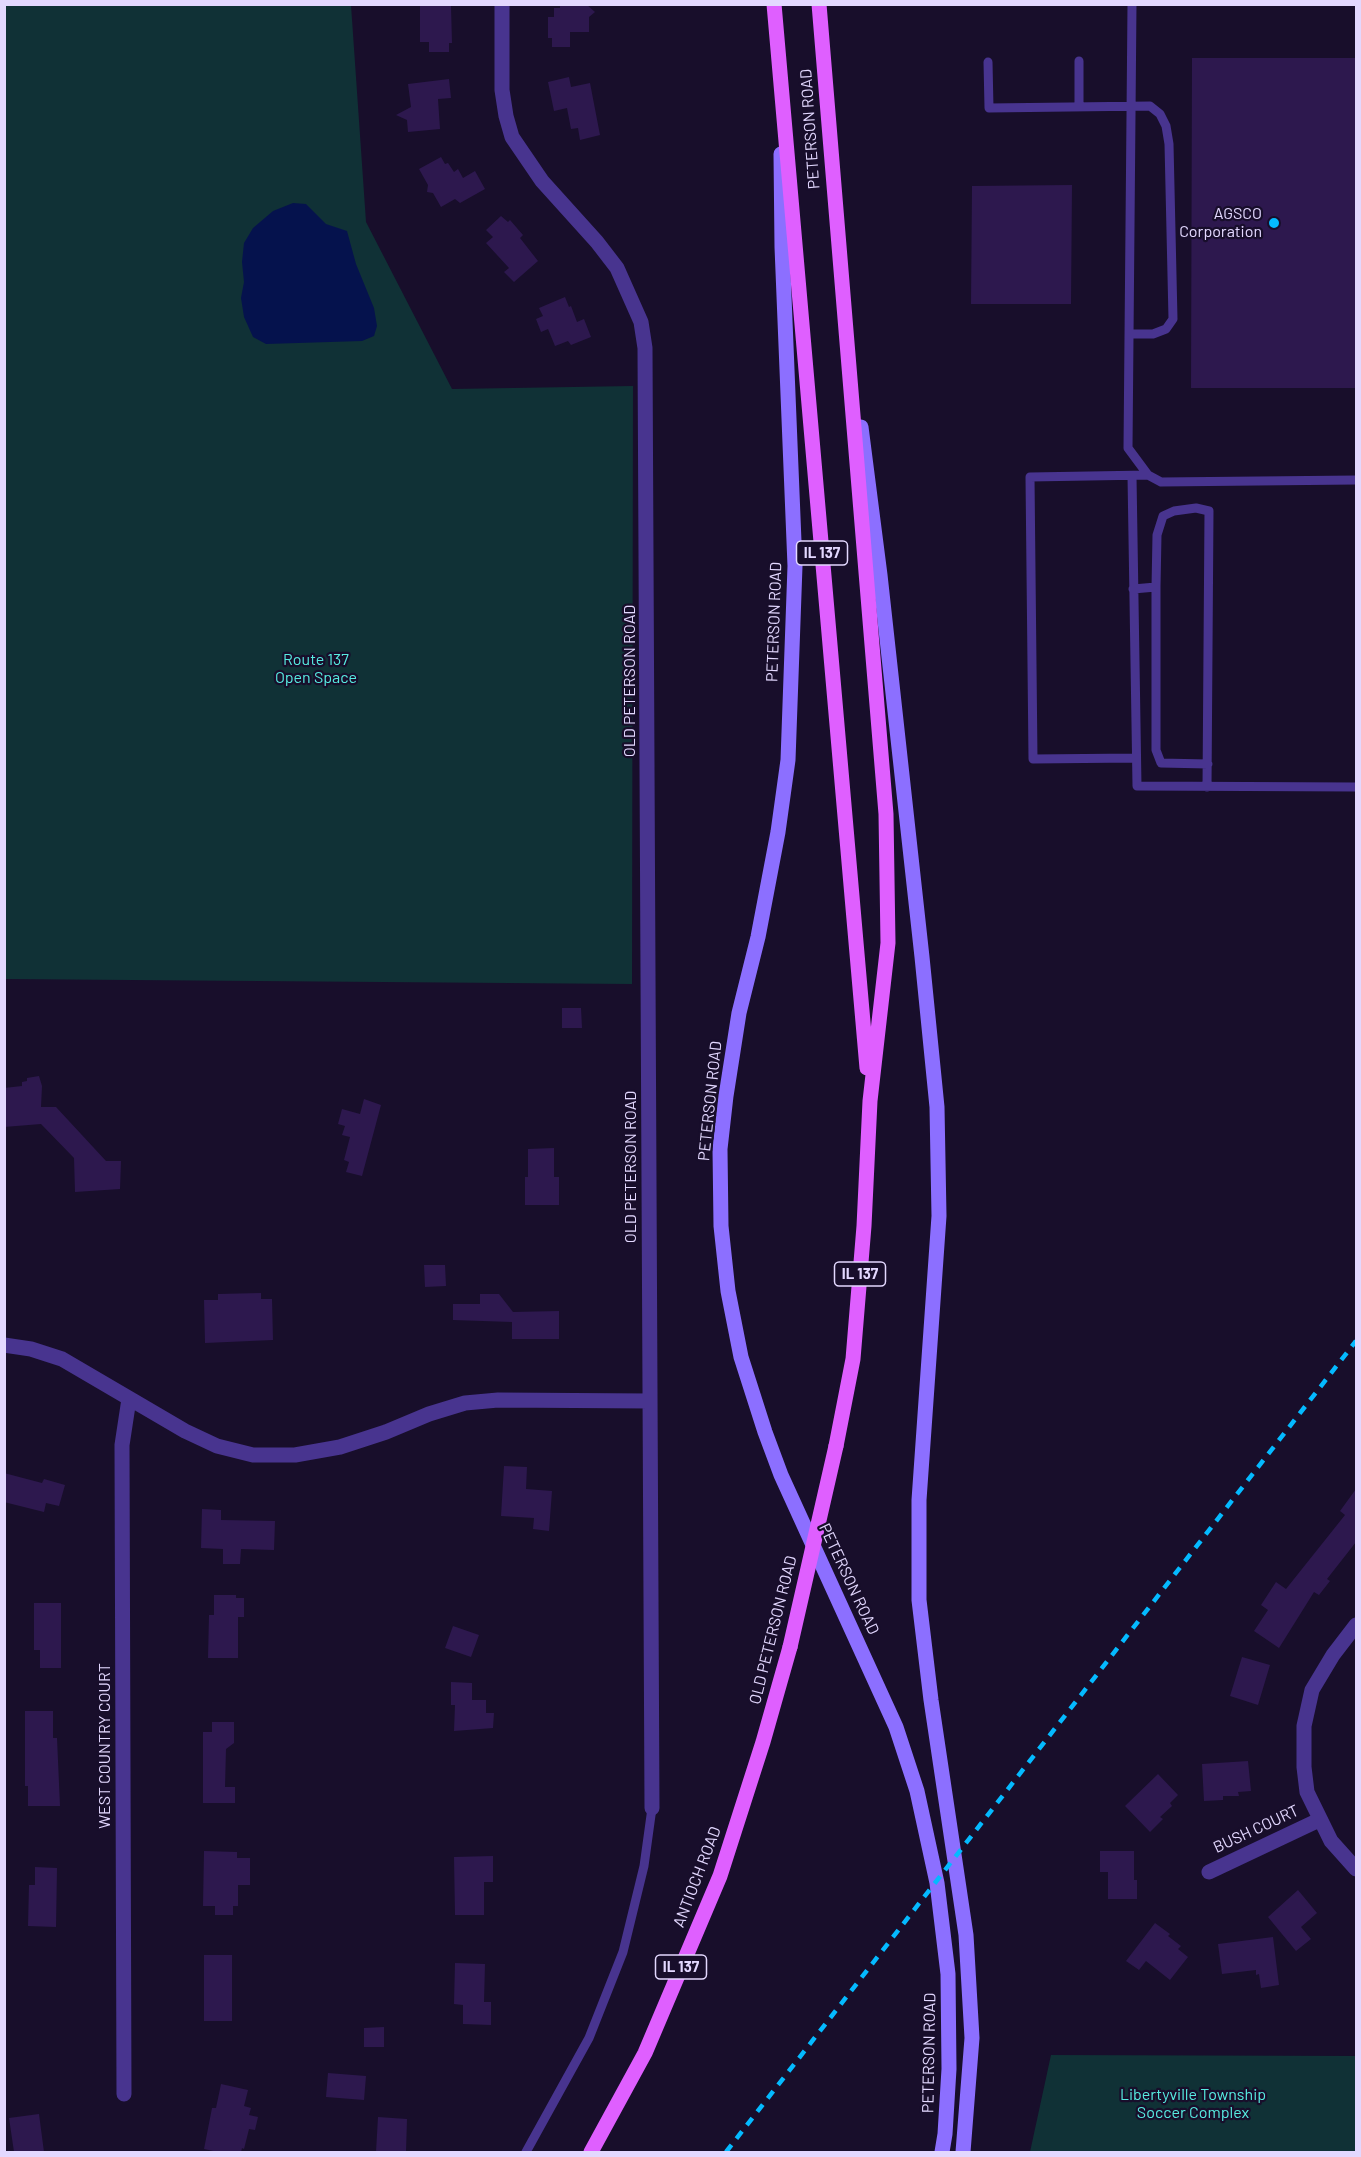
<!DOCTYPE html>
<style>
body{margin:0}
#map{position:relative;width:1361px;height:2157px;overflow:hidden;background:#180e2b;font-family:Barlow,sans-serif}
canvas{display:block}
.frame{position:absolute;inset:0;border:6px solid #e3d8ff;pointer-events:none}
</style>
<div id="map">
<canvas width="1361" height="2157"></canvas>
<div class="frame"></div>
</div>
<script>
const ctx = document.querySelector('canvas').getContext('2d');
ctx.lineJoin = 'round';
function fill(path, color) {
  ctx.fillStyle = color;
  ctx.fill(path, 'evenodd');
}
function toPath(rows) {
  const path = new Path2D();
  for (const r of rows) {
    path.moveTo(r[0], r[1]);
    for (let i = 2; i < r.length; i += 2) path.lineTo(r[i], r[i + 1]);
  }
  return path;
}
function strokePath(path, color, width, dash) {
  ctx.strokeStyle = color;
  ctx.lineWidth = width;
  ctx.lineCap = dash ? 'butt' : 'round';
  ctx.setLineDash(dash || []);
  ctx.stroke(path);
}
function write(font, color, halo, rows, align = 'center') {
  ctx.font = font + ' Barlow,sans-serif';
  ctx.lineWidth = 4.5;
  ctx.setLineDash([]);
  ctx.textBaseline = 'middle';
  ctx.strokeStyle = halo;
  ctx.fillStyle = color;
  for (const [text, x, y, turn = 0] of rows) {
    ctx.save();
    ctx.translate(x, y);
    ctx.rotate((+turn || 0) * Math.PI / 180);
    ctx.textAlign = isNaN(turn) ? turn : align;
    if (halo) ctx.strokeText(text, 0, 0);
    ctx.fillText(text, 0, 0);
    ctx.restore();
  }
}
fill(toPath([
 [291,4,291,6,351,5,366,222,452,389,633,386,632,984,5,979,5,5],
 [1051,2055,1356,2056,1356,2152,1030,2152]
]), '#103136');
fill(toPath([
 [293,203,306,204,326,224,347,231,356,264,374,308,377,326,374,336,362,341,266,344,253,337,244,317,241,298,244,282,242,262,244,243,253,228,273,211]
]), '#05124d');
fill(toPath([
 [420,4,451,6,452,43,449,43,449,52,429,52,429,42,420,42],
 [560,4,586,4,595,12,589,17,589,32,570,32,570,47,552,47,552,38,548,38,548,17,554,17,554,8,560,8],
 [1192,58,1356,58,1356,388,1191,388],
 [569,77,571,87,590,83,600,135,580,140,578,128,571,129,567,108,554,111,548,82],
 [449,79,451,98,438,99,440,129,408,132,407,120,396,115,411,107,408,84],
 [441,157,445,164,448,163,454,172,458,169,463,178,475,171,485,189,460,203,455,199,441,207,433,193,427,192,428,185,419,169],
 [1072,185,1071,304,971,304,972,186],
 [501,216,508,222,510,220,523,235,520,238,538,261,514,282,504,272,509,268,486,243,493,237,486,230],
 [565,297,569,307,571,306,577,322,584,319,591,337,571,345,568,341,555,346,548,329,541,332,536,319,543,316,539,308],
 [562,1008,581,1008,582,1028,562,1028],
 [39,1076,42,1086,41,1107,56,1107,106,1161,121,1161,120,1189,75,1192,74,1158,41,1124,4,1127,4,1088,22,1086,22,1082,27,1081,27,1078],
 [364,1099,381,1105,362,1176,346,1172,349,1162,344,1160,350,1137,342,1135,345,1126,338,1124,342,1109,360,1114],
 [554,1148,554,1177,559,1177,559,1205,525,1205,525,1177,528,1177,528,1149],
 [424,1265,445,1265,446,1286,425,1287],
 [261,1293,261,1299,272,1299,273,1340,205,1343,204,1300,218,1300,218,1294],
 [480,1294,499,1294,513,1312,559,1311,559,1339,512,1339,512,1322,453,1320,453,1304,480,1304],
 [504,1466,527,1467,526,1489,552,1491,549,1531,533,1529,534,1518,501,1516],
 [4,1473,42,1483,44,1479,65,1485,59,1506,46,1503,44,1512,4,1502],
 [1356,1489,1356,1542,1327,1579,1330,1581,1319,1595,1314,1592,1279,1648,1254,1631,1268,1610,1261,1605,1276,1582,1286,1589,1345,1515,1340,1511],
 [202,1509,221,1510,221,1520,275,1521,274,1550,241,1549,240,1564,223,1564,223,1549,201,1548],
 [214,1595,236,1595,236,1598,244,1598,244,1617,238,1617,238,1658,208,1658,209,1615,214,1615],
 [34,1603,61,1603,61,1668,40,1668,40,1650,34,1650],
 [453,1626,479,1635,471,1657,445,1648],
 [1242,1657,1270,1665,1258,1705,1230,1696],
 [451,1682,472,1683,472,1700,486,1700,486,1713,494,1713,493,1728,454,1731,455,1705,451,1705],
 [25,1711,53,1711,53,1738,57,1738,60,1806,28,1806,28,1786,25,1786],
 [212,1722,234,1722,234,1743,226,1749,225,1787,235,1787,235,1803,203,1803,203,1732,212,1732],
 [1248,1761,1251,1791,1238,1792,1239,1796,1223,1796,1223,1800,1204,1801,1202,1764],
 [1158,1774,1178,1795,1170,1803,1172,1806,1160,1817,1163,1819,1150,1832,1125,1806],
 [204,1851,237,1852,237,1858,250,1858,250,1885,238,1885,238,1906,233,1906,233,1915,215,1915,215,1906,203,1906],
 [1100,1851,1134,1851,1134,1880,1137,1880,1137,1899,1108,1899,1108,1872,1100,1872],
 [493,1856,493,1882,484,1882,484,1915,455,1915,454,1857],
 [35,1867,57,1868,56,1927,28,1926,29,1885,35,1885],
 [1298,1890,1317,1913,1301,1927,1311,1939,1296,1951,1268,1917],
 [1155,1923,1170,1934,1168,1936,1181,1946,1178,1949,1188,1957,1170,1980,1146,1961,1139,1970,1126,1961],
 [1273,1937,1279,1985,1261,1988,1259,1974,1256,1975,1256,1970,1222,1974,1218,1944],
 [204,1955,232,1955,232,2021,204,2021],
 [455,1963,485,1964,484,2002,491,2002,491,2025,463,2024,463,2005,454,2004],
 [384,2027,384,2047,364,2047,364,2028],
 [328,2073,366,2076,364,2100,326,2097],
 [221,2084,248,2090,244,2106,251,2108,249,2115,258,2117,255,2130,249,2129,244,2149,242,2148,241,2152,218,2152,204,2149,212,2108,216,2108],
 [39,2114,44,2152,14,2152,9,2118],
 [378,2117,407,2119,406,2152,376,2152]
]), '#2d184e');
strokePath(toPath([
 [1132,4,1128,448,1148,475,1161,482,1356,480],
 [1079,61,1079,107],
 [988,62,989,108,1150,106,1160,114,1166,126,1169,144,1173,319,1166,329,1153,334,1129,334],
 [1132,476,1137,786,1356,787],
 [1156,587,1156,750,1161,763,1208,764],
 [1133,589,1156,587,1157,535,1163,516,1174,511,1196,508,1209,511,1207,787],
 [1135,758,1033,759,1030,477,1148,475],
 [526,2152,589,2038,623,1952,644,1866,652,1808]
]), '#48348f', 9);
strokePath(toPath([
 [502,4,502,90,506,116,512,137,542,181,597,242,617,268,641,322,645,348,652,1808],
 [4,1345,31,1349,62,1359,185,1431,217,1446,253,1455,295,1455,340,1447,386,1432,429,1414,465,1403,498,1400,650,1401],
 [1356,1625,1333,1655,1312,1690,1304,1726,1304,1767,1307,1792,1331,1841,1356,1869],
 [1209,1872,1319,1820],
 [124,2094,122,1445,129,1399]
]), '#48348f', 15);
strokePath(toPath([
 [781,154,782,247,795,566,788,760,778,832,758,937,739,1013,726,1096,720,1149,721,1226,728,1291,741,1357,765,1432,781,1475,896,1727,917,1791,937,1883,948,1974,949,2069,945,2134,942,2152],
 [861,427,880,575,922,957,937,1107,939,1216,919,1500,919,1600,931,1700,966,1935,972,2038,963,2152]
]), '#8c6fff', 15);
strokePath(toPath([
 [774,4,867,1068],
 [819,4,886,814,888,943,870,1101,864,1226,853,1359,836,1446],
 [591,2152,645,2053,720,1876,763,1742,790,1647]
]), '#df5fff', 15);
strokePath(toPath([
 [726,2152,1356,1341]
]), '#04baff', 4.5, [9, 8]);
strokePath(toPath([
 [790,1647,836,1446]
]), '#df5fff', 15);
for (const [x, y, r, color] of [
 [1274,223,6,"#04baff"]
]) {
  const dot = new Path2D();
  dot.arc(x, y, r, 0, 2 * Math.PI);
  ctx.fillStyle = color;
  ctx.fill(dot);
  strokePath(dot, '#180e2b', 2);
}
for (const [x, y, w] of [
 [822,553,51],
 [860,1274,51],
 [681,1967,51]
]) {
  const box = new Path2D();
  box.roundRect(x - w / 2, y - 12, w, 24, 4.5);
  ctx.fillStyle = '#180e2b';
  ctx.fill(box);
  strokePath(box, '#e3d8ff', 1.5);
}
write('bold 15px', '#e3d8ff', null, [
 ["IL 137",822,553],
 ["IL 137",860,1274],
 ["IL 137",681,1967]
]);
write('16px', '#e3d8ff', '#180e2b', [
 ["PETERSON ROAD",810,129,-94],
 ["PETERSON ROAD",774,622,-88],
 ["OLD PETERSON ROAD",630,681,-90],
 ["PETERSON ROAD",710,1101,-84],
 ["OLD PETERSON ROAD",631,1167,-90],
 ["PETERSON ROAD",849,1579,65],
 ["OLD PETERSON ROAD",773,1630,-76],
 ["WEST COUNTRY COURT",105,1746,-90],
 ["BUSH COURT",1256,1829,-25],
 ["ANTIOCH ROAD",697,1877,-69],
 ["PETERSON ROAD",929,2053,-89]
]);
write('16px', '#e3d8ff', '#180e2b', [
 ["AGSCO",1262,214],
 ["Corporation",1262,232]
], 'right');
write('16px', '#57ece1', '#180e2b', [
 ["Route 137",316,660],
 ["Open Space",316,678],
 ["Libertyville Township",1193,2095],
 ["Soccer Complex",1193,2113]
]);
</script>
